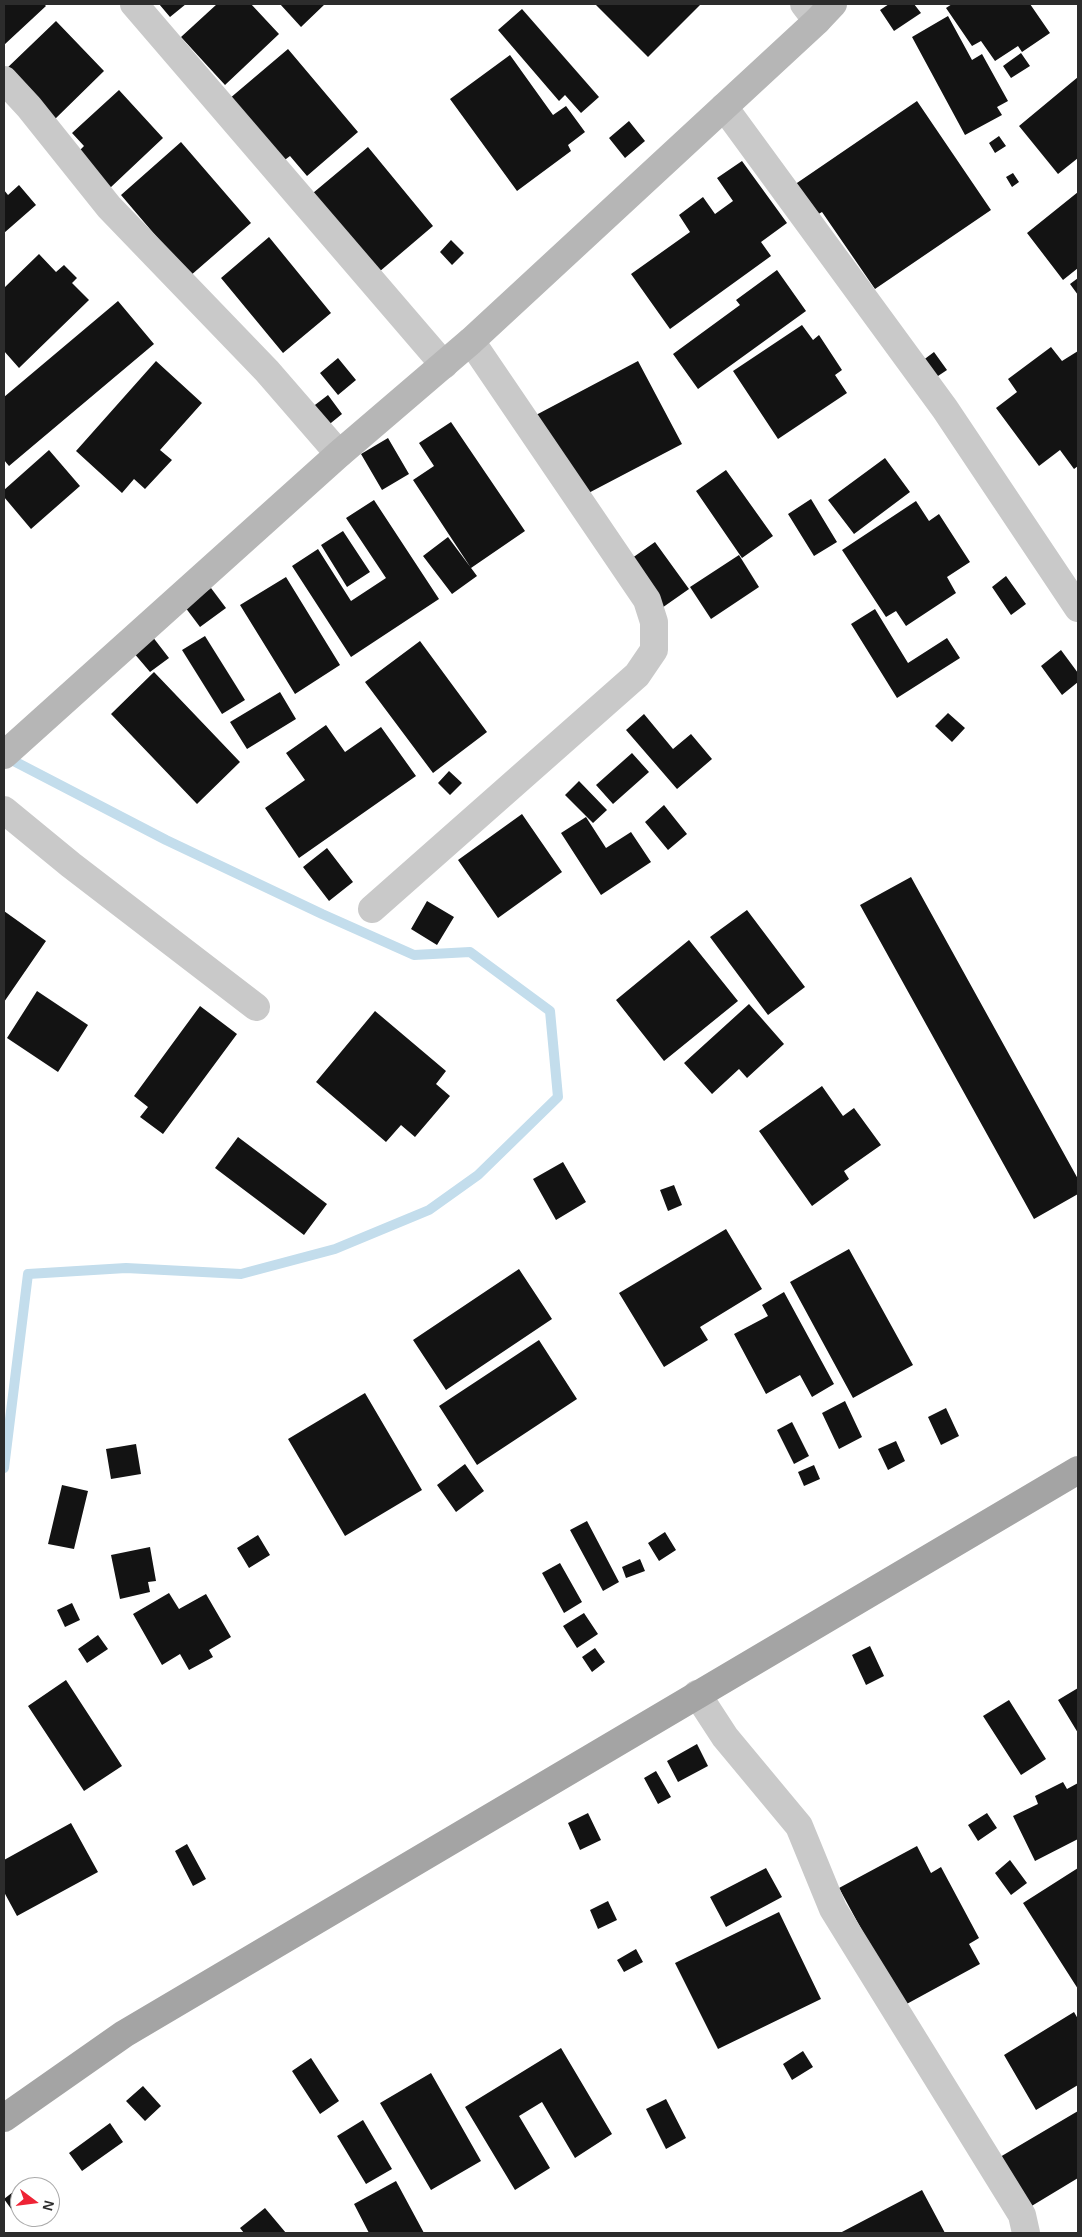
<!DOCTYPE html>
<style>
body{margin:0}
#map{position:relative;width:1082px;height:2237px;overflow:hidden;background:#fff;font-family:Arial,sans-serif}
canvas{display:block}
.frame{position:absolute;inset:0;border:5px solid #2c2c2c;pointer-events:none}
.north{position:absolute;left:10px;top:2177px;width:50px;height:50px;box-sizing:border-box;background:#fff;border:1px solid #ababab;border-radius:50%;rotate:105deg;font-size:14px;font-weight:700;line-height:20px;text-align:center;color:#2c2c2c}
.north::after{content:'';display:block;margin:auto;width:18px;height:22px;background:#ee2335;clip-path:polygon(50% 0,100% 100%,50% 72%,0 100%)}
</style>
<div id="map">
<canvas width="1082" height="2237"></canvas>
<div class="frame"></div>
<div class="north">N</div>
</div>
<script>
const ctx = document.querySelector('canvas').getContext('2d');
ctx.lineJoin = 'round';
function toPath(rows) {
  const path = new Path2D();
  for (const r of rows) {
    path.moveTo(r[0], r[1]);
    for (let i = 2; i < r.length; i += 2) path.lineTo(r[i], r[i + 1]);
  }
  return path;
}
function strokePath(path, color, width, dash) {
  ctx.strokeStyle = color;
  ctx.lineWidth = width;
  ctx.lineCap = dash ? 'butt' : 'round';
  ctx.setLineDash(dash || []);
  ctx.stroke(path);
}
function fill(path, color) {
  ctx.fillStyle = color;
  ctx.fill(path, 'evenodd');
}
strokePath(toPath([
 [4,1468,28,1274,126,1268,241,1274,335,1249,429,1210,478,1175,558,1097,550,1011,470,952,414,955,322,914,166,840,6,757]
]), '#c3ddec', 10);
fill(toPath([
 [4,4,44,4,46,6,4,45],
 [159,4,186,4,170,17],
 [217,4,251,4,279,34,225,85,181,37],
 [280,4,325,4,301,27],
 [595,4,701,4,648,57],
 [889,4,914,4,921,13,894,31,880,10],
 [952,4,1030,4,1050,33,1022,52,1018,46,995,61,981,41,972,46,946,8],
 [522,9,599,97,581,113,565,95,559,101,498,30],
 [948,16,972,60,982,54,1008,101,997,107,1002,115,965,135,912,37],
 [56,21,104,71,53,121,5,70],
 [288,49,358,132,307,176,290,156,282,162,229,99],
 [1021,53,1030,66,1011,78,1003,66],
 [510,55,553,115,566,106,585,132,568,145,571,151,517,191,450,99],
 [1078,77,1078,158,1058,174,1019,126],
 [119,90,163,138,110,188,77,153,84,146,72,133],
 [917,101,991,210,875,289,822,212,815,216,794,185],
 [629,121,645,141,625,158,609,138],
 [999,136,1006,146,995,153,989,143],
 [181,142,251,223,190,276,121,195],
 [368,147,433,226,379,272,313,193],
 [742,161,787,223,761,242,771,256,670,329,631,274,690,232,679,215,703,197,715,214,733,201,717,178],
 [1013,173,1019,182,1012,187,1006,177],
 [19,185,36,205,4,233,4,190,8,195],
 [1078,192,1078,268,1063,280,1027,233],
 [269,237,331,313,283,353,221,278],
 [451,240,464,253,452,265,440,252],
 [39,254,56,272,64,265,77,278,72,283,89,300,19,368,4,351,4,288],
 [777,270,806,311,698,389,673,354,740,305,736,300],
 [1078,278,1078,295,1070,284],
 [118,301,154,344,9,466,4,460,4,397],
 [802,325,813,340,819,335,842,370,835,375,847,393,778,439,733,371],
 [1051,347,1062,361,1078,351,1078,466,1074,469,1060,450,1039,466,996,408,1017,392,1008,379],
 [934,352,947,370,935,378,922,361],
 [338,358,356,380,338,395,320,373],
 [156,361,202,403,160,450,172,460,145,489,134,479,122,493,76,451],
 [638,361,682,444,579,498,536,415],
 [328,395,342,414,326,427,311,408],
 [451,422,525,531,471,568,413,480,434,466,419,443],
 [388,438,409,474,382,490,361,454],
 [49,450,80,486,31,529,4,497,4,490],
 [885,458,910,492,854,534,828,500],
 [726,470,773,536,742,558,696,491],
 [811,499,837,542,814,556,788,514],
 [374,500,439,599,351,657,292,566,318,549,351,601,386,578,346,518],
 [916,501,929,521,939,514,970,562,947,577,956,593,906,626,896,611,886,617,842,550],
 [343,531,370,572,347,587,321,545],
 [448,537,477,576,452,594,423,556],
 [655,542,689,589,659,610,625,563],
 [739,555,759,587,711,619,690,587],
 [1006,576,1026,604,1011,615,992,587],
 [286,577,340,665,295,694,240,605],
 [211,588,226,608,200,627,185,607],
 [875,609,908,663,947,638,960,658,897,698,851,624],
 [152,636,169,658,150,672,133,652],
 [205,636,245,700,222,714,182,650],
 [420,641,487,732,433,773,365,682],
 [1061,650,1078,673,1078,682,1062,695,1041,666],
 [154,672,240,762,197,804,111,714],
 [280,692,296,719,247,749,230,722],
 [948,713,965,728,952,742,935,726],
 [644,714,673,749,691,734,712,759,677,789,626,730],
 [326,725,345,752,381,727,416,776,299,858,265,808,305,780,286,753],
 [632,753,649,772,613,804,596,785],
 [449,771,462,783,450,795,438,783],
 [579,781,607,810,593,823,565,795],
 [664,805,687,834,668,850,645,822],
 [522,814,562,872,498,918,458,860],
 [586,817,606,848,631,832,651,862,601,895,561,833],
 [327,848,353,882,329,901,303,867],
 [911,877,1078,1179,1078,1194,1034,1219,860,905],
 [427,901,454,917,437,945,411,929],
 [747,910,805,987,768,1015,710,937],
 [4,911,46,941,4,1002],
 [689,940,738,1001,664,1061,616,1000],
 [37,991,88,1025,58,1072,7,1038],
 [749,1004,784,1044,747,1078,739,1069,712,1094,684,1063],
 [200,1006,237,1034,163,1134,140,1117,148,1107,134,1096],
 [375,1011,446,1071,436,1084,450,1096,415,1137,401,1125,386,1142,316,1082],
 [822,1086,843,1116,854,1108,881,1145,844,1171,849,1179,812,1206,759,1131],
 [238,1137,327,1204,304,1235,215,1168],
 [563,1162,586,1202,556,1220,533,1179],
 [674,1185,682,1205,668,1211,660,1190],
 [726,1229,762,1289,700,1327,708,1340,664,1367,619,1293],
 [849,1249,913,1365,853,1398,790,1282],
 [519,1269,552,1319,446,1390,413,1340],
 [784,1292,834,1384,812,1397,800,1375,766,1394,734,1334,768,1316,762,1305],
 [539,1340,577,1399,477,1465,439,1406],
 [365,1393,422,1490,345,1536,288,1439],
 [845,1401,862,1437,839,1449,822,1413],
 [946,1408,959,1436,941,1445,928,1417],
 [792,1422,809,1456,794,1464,777,1430],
 [896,1441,905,1461,888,1470,878,1449],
 [136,1444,141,1474,111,1479,106,1449],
 [465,1464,484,1491,456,1512,437,1485],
 [814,1465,820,1479,804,1486,798,1472],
 [62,1485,88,1491,74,1549,48,1544],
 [587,1521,619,1582,603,1591,570,1530],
 [665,1532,676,1550,659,1561,648,1543],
 [258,1535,270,1555,249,1568,237,1548],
 [150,1547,156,1581,148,1582,150,1592,120,1599,111,1555],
 [640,1559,645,1571,626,1578,622,1567],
 [560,1563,582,1602,564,1613,542,1573],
 [169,1593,179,1609,206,1594,231,1637,209,1650,213,1657,189,1670,180,1654,162,1665,133,1614],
 [72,1603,80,1620,65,1627,57,1610],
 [584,1613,598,1634,577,1648,563,1626],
 [98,1635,108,1649,87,1663,78,1649],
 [870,1646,884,1676,866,1685,852,1655],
 [595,1648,605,1662,592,1672,582,1657],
 [66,1680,122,1766,84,1791,28,1706],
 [1078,1688,1078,1733,1058,1700],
 [1009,1700,1046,1759,1021,1775,983,1716],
 [697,1744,708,1766,678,1782,667,1761],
 [656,1771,671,1797,658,1804,644,1778],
 [1063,1782,1067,1789,1078,1783,1078,1839,1035,1861,1013,1816,1038,1804,1035,1796],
 [588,1813,601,1840,580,1850,568,1823],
 [987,1813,997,1828,978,1841,968,1825],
 [71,1823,98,1872,17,1916,4,1892,4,1860],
 [187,1844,206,1879,193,1886,175,1851],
 [917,1846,931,1873,941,1867,979,1938,969,1944,980,1964,903,2006,839,1888],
 [1010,1860,1027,1883,1011,1895,995,1873],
 [766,1868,782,1897,726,1927,710,1897],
 [1078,1868,1078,1989,1023,1903],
 [608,1901,617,1920,598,1929,590,1910],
 [779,1912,821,1999,718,2049,675,1963],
 [636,1949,643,1962,624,1972,617,1960],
 [1074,2012,1078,2019,1078,2085,1036,2110,1004,2055],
 [561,2048,612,2134,575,2158,542,2102,519,2116,550,2168,515,2190,465,2107],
 [803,2051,813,2067,792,2080,783,2064],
 [311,2058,339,2101,320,2114,292,2071],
 [431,2073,481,2161,431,2190,380,2103],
 [143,2086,161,2106,145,2121,126,2101],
 [666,2099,686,2138,666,2149,646,2109],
 [1078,2111,1078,2178,1030,2207,1000,2157],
 [363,2120,392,2169,366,2184,337,2136],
 [110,2123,123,2142,82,2171,69,2153],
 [27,2181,31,2187,20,2187,20,2215,17,2217,4,2199],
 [396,2181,424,2233,369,2233,354,2204],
 [922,2190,945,2233,840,2233],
 [265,2208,286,2233,244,2233,240,2228]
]), '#131313');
strokePath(toPath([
 [134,4,444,365],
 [804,4,817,21],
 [4,80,29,107,109,207,267,371,339,454],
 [724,107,945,409,1078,608],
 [4,810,71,865,256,1007],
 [372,909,637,675,654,650,654,622,647,600,471,341],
 [697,1694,725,1737,799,1826,833,1909,1022,2215,1026,2233]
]), '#c9c9c9', 28);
strokePath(toPath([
 [4,755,339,454,471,341,817,21,833,4]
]), '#b6b6b6', 28);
strokePath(toPath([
 [4,2118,124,2034,1078,1470]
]), '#a4a4a4', 28);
</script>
